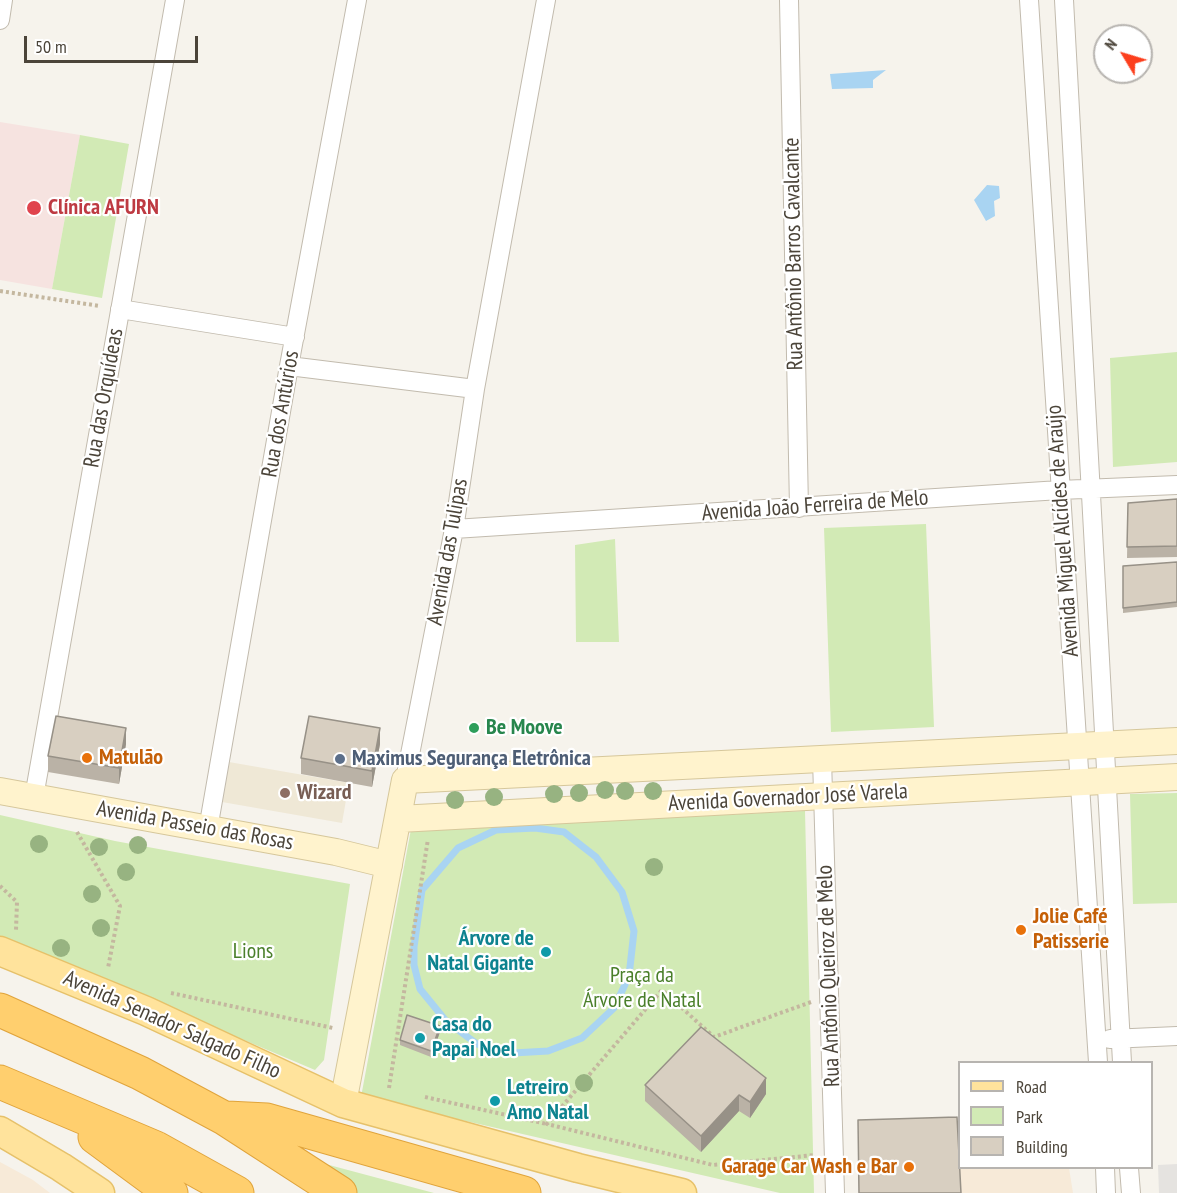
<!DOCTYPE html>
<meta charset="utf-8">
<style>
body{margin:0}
#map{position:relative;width:1177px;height:1193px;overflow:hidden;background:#f6f3ec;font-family:"PT Sans Narrow",sans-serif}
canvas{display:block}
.legend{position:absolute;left:958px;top:1061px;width:195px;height:108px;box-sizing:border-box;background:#fff;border:2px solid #b7b4b0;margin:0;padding:8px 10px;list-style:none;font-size:18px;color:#4b4439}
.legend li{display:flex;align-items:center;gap:12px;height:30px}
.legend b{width:30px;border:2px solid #b7b4b0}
.north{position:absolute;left:1093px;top:24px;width:60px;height:60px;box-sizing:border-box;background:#fff;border:2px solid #b7b4b0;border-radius:50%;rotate:308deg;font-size:16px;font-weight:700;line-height:24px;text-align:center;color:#4b4439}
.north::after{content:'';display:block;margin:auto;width:21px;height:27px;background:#fc3f1d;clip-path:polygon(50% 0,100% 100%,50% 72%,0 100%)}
.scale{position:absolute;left:24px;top:36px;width:174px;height:27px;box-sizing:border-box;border:3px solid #4b4439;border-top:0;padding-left:8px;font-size:18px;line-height:21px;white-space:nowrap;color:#4b4439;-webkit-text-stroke:4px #fff;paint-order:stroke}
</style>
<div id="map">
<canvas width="1177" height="1193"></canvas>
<ul class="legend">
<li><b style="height:8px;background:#ffe39c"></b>Road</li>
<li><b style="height:16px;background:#d2eab5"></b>Park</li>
<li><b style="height:16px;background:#d8cfc1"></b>Building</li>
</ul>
<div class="north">N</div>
<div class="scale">50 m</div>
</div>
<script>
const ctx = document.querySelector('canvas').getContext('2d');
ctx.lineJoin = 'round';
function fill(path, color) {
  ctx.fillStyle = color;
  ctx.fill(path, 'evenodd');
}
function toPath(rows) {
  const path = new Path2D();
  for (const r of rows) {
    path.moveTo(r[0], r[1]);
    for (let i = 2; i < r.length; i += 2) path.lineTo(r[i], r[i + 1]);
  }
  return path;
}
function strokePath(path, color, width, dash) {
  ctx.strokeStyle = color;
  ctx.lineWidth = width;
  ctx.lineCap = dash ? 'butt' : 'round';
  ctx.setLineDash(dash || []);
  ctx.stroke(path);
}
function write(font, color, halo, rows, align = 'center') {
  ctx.font = font + ' "PT Sans Narrow",sans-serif';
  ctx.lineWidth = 4.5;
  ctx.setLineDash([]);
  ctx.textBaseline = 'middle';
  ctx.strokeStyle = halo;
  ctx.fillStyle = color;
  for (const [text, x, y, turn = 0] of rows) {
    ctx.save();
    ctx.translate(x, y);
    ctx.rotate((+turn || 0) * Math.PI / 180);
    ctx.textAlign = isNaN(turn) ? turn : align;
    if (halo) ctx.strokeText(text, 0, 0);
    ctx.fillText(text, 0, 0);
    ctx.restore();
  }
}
fill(toPath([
 [957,1138,959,1138,960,1168,1069,1168,1073,1193,960,1193],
 [0,1162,33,1180,50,1193,0,1193]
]), '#f7ead8');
fill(toPath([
 [229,762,349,783,342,823,222,802]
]), '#efe8d6');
fill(toPath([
 [0,122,80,135,52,289,0,280]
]), '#f6e3e0');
fill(toPath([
 [80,135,129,144,102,298,52,289],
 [1177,352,1177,462,1113,467,1110,358],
 [926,524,934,727,831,732,824,528],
 [615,539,619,642,576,642,575,545],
 [1177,793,1177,903,1133,904,1130,794],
 [805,811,814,1193,780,1193,361,1097,412,824,568,822],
 [0,815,115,841,350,884,324,1060,315,1070,0,937],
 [303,1158,434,1193,352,1193]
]), '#d2eab5');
fill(toPath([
 [1177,1164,1177,1193,1159,1193,1158,1165]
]), '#e5e3e0');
fill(toPath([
 [886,70,873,80,873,88,832,89,830,74],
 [987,185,999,186,1000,198,994,201,995,216,986,221,974,200]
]), '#a9d4f2');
strokePath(toPath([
 [535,828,564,832,596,857,622,892,634,931,629,976,614,1008,582,1038,548,1051,513,1053,477,1044,446,1021,420,989,414,965,414,947,422,890,458,848,496,830,535,828]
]), '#a9d4f2', 7);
const street = toPath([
 [789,0,799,508],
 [1029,0,1098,1062],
 [1064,0,1122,1062],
 [0,20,3,0],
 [120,309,295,337],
 [289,366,475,389],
 [454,529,1060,490,1177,485],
 [822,759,835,1193],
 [405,780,454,529,475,389,546,0],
 [34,797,175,0],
 [208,829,289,366,357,0],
 [1110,1039,1177,1036],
 [1105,1168,1106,1193],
 [1129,1168,1131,1193]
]);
const secondary = toPath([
 [0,791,336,852,389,865],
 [399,819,1177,777],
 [343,1103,405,780,1177,741]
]);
const primary = toPath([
 [0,951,146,1011,343,1103,578,1168,682,1193],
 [0,1131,61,1167,100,1193]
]);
const highway = toPath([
 [0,1010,140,1073,224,1118,340,1193],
 [0,1082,156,1148,237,1193],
 [227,1118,267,1120,524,1193],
 [95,1137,171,1193]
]);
strokePath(street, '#c2bbae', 20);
strokePath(secondary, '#d6c79b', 28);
strokePath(primary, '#e6c16a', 31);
strokePath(highway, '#e0a43c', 35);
strokePath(toPath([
 [0,291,100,306],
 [77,832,120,906,108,968],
 [0,886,17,902,16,930],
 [171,993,333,1028],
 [811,1002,714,1037,662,990,547,1124,713,1165,815,1155],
 [389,1088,428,839],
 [425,1097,547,1124]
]), '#c4b79f', 4, [3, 3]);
strokePath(street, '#fff', 18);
strokePath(secondary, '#fff3cd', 26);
strokePath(primary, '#ffe39c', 28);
strokePath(highway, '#ffcf6e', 33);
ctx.fillStyle = '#97b381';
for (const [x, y] of [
 [605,790],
 [625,791],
 [653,791],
 [579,793],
 [554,794],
 [494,797],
 [455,800],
 [39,844],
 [138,845],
 [99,847],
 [654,867],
 [126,872],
 [92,894],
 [101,928],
 [61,948],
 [584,1083]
]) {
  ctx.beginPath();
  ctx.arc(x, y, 9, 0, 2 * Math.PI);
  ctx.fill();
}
fill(toPath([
 [1177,499,1177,557,1127,558,1128,503],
 [1177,562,1177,607,1123,613,1123,566],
 [126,744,119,784,48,772,48,756],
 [380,744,372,787,301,774,301,758],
 [440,1032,431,1057,400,1045,400,1040],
 [645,1085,766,1094,750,1118,739,1111,701,1152,645,1101]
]), '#bab2a6');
fill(toPath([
 [126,728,126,744,119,784,119,768],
 [380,728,380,744,372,787,372,771],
 [440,1026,440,1032,431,1057,431,1051],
 [766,1078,766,1094,750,1118,750,1102],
 [739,1095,739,1111,701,1152,701,1136]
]), '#979187');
const building = toPath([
 [1177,499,1177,546,1127,547,1128,503,1177,499],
 [1177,562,1177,602,1123,608,1123,566,1177,562],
 [56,716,126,728,119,768,48,756,56,716],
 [309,716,380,728,372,771,301,758,309,716],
 [407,1015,440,1026,431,1051,400,1040,407,1015],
 [701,1027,766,1078,750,1102,739,1095,701,1136,645,1085,701,1027],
 [957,1117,961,1193,859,1193,858,1120,957,1117]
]);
fill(building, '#d8cfc1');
strokePath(building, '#979187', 1.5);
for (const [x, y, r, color] of [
 [34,208,8,"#e0444e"],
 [474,728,6,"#2e9e5b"],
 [87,758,6,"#e8710a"],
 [340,759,6,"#5c6f8a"],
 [285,793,6,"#8d6e63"],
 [1021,930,6,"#e8710a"],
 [546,952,6,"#0f9aa8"],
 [420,1038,6,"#0f9aa8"],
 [495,1101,6,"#0f9aa8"],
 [909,1167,6,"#e8710a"]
]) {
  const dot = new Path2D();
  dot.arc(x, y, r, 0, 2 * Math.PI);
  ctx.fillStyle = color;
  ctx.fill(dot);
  strokePath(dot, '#fff', 2);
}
write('bold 22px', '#be3a42', '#fff', [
 ["Clínica AFURN",48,208]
], 'left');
write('22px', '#4b4439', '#fff', [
 ["Rua Antônio Barros Cavalcante",794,254,-91],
 ["Rua das Orquídeas",104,398,-80],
 ["Rua dos Antúrios",281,414,-80],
 ["Avenida João Ferreira de Melo",815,506,-4],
 ["Avenida Miguel Alcídes de Araújo",1063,531,-94],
 ["Avenida das Tulipas",448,552,-80],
 ["Avenida Governador José Varela",788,798,-3],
 ["Avenida Passeio das Rosas",195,826,10],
 ["Rua Antônio Queiroz de Melo",829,976,-92],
 ["Avenida Senador Salgado Filho",172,1025,24]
]);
write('bold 22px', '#27864d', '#fff', [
 ["Be Moove",486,728]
], 'left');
write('bold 22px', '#c56008', '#fff', [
 ["Matulão",99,758],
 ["Jolie Café",1033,917],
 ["Patisserie",1033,942],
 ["Garage Car Wash e Bar",897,1167,"right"]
], 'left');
write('bold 22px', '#4e5e75', '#fff', [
 ["Maximus Segurança Eletrônica",352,759]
], 'left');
write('bold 22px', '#785e54', '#fff', [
 ["Wizard",297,793]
], 'left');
write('bold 22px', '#0d838f', '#fff', [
 ["Árvore de",534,939,"right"],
 ["Natal Gigante",534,964,"right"],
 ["Casa do",432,1025],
 ["Papai Noel",432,1050],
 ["Letreiro",507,1088],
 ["Amo Natal",507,1113]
], 'left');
write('22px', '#4a7f2a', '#fff', [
 ["Lions",253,952],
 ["Praça da",642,976],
 ["Árvore de Natal",642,1001]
]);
</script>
